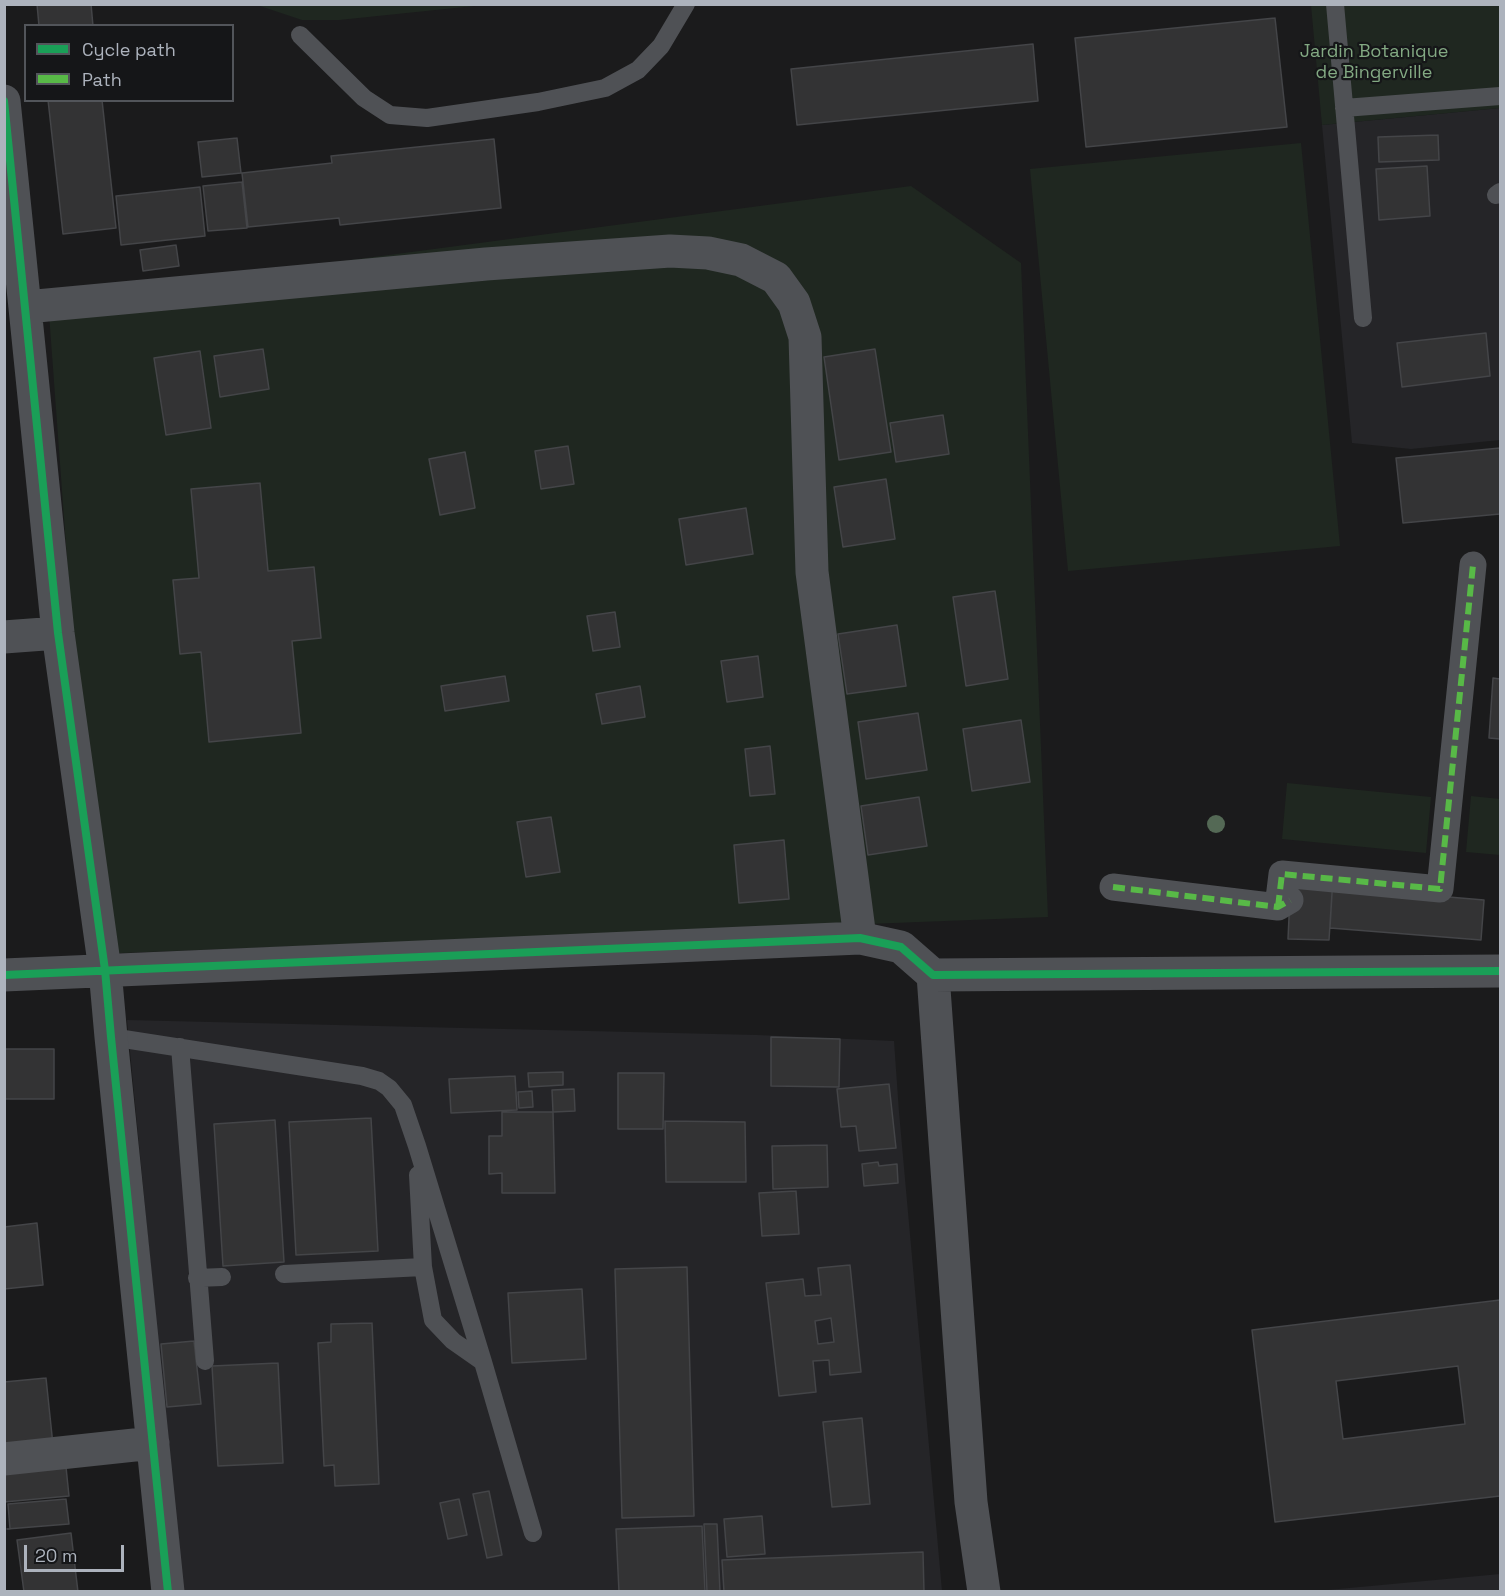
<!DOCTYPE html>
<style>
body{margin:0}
#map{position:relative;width:1505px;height:1596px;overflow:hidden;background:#1b1b1c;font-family:"Space Grotesk",sans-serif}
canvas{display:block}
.frame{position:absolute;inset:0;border:6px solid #adb3bd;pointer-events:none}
.legend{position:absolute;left:24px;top:24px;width:210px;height:78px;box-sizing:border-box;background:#151618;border:2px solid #52555a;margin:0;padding:8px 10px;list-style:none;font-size:18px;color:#adb3bd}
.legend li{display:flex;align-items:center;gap:12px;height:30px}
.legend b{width:30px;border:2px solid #52555a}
.scale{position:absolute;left:24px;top:1545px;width:100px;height:27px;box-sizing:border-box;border:3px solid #adb3bd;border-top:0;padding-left:8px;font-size:18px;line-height:21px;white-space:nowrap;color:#adb3bd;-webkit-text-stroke:4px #151618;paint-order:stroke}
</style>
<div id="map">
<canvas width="1505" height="1596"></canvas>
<div class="frame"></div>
<ul class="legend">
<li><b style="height:8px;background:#1a9f57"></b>Cycle path</li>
<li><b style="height:8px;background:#58b947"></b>Path</li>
</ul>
<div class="scale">20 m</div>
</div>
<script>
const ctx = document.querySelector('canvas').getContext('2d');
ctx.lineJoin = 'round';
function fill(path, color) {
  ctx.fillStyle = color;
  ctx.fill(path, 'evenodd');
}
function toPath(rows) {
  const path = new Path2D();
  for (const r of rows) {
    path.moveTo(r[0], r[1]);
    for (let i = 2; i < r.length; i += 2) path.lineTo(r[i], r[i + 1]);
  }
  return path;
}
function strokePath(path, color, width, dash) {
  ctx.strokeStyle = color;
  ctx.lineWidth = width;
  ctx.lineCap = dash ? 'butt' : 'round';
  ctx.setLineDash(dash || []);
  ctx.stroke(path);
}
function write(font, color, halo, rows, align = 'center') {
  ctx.font = font + ' "Space Grotesk",sans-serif';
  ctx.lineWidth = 4.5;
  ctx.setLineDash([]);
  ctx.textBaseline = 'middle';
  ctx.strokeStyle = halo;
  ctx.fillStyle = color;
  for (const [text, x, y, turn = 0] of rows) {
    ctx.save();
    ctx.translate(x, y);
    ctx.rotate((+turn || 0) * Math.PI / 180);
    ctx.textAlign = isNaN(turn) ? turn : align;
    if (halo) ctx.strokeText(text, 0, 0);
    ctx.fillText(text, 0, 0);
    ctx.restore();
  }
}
fill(toPath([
 [1500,108,1500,440,1411,449,1352,443,1322,125],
 [127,1020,757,1035,894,1041,899,1112,942,1591,182,1591],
 [1500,1574,1500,1591,1317,1591]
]), '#252528');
fill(toPath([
 [257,5,484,5,339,20,302,20],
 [1311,5,1500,5,1500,108,1322,125],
 [1301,143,1340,546,1068,571,1030,169],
 [911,186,1021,263,1048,917,96,954,48,300],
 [1287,783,1431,797,1426,853,1282,839],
 [1471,796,1500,799,1500,855,1466,852]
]), '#1f2720');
const building = toPath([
 [37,4,91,4,93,26,39,26,37,4],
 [1275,18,1287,127,1086,147,1075,38,1275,18],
 [1033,44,1038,101,797,125,791,69,1033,44],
 [48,100,102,100,116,228,63,234,48,100],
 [1438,135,1439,160,1379,162,1378,137,1438,135],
 [237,138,241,173,202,177,198,142,237,138],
 [494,139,501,208,340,225,339,218,248,227,242,173,332,163,331,156,494,139],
 [1427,166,1430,216,1379,220,1376,169,1427,166],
 [242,182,247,228,208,231,203,186,242,182],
 [200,187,205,236,121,245,116,196,200,187],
 [176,245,179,266,143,271,140,250,176,245],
 [1486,333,1490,376,1402,387,1397,343,1486,333],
 [263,349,269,389,220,397,214,356,263,349],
 [875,349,891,452,839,460,824,357,875,349],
 [200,351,211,428,166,435,154,358,200,351],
 [943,415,949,454,896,462,890,423,943,415],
 [568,446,574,484,541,489,535,451,568,446],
 [1500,448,1500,514,1403,523,1396,458,1500,448],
 [465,452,475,508,440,515,429,459,465,452],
 [886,479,895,539,843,547,834,487,886,479],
 [260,483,268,571,314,567,321,638,292,641,301,733,209,742,201,652,180,654,173,580,199,578,191,489,260,483],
 [746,508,753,554,686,565,679,519,746,508],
 [995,591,1008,679,966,686,953,597,995,591],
 [615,612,620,647,593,651,587,616,615,612],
 [897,625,906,686,847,694,838,634,897,625],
 [758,656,763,697,727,702,721,661,758,656],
 [505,676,509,701,445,711,441,686,505,676],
 [1493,678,1500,679,1500,739,1489,738,1493,678],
 [640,686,645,717,602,724,596,694,640,686],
 [918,713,927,770,866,779,858,722,918,713],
 [1021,720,1030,782,972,791,963,729,1021,720],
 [770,746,775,794,750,796,745,749,770,746],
 [919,797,927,846,868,855,861,806,919,797],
 [551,817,560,872,526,877,517,822,551,817],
 [784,840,789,899,739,903,734,845,784,840],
 [1291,874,1333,877,1329,940,1288,939,1291,874],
 [1333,877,1437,896,1484,900,1481,940,1330,928,1333,877],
 [771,1037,840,1039,839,1087,771,1086,771,1037],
 [4,1049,54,1049,54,1099,4,1099,4,1049],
 [563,1072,563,1085,529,1087,528,1073,563,1072],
 [618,1073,664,1073,663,1129,618,1129,618,1073],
 [515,1076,517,1110,451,1113,449,1079,515,1076],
 [889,1084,896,1148,859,1151,856,1126,841,1127,837,1089,889,1084],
 [574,1089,575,1111,553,1112,552,1090,574,1089],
 [532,1091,533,1107,519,1108,518,1092,532,1091],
 [502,1112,553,1112,555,1193,502,1193,502,1173,489,1174,489,1136,502,1136,502,1112],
 [371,1118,378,1251,296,1255,289,1122,371,1118],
 [275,1120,284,1262,223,1266,214,1124,275,1120],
 [665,1121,745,1122,746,1182,666,1182,665,1121],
 [827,1145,828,1187,773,1189,772,1146,827,1145],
 [878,1162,879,1166,897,1164,898,1183,864,1186,862,1164,878,1162],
 [796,1191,799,1234,762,1236,759,1193,796,1191],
 [37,1223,43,1285,4,1289,4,1227,37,1223],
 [850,1265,861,1372,830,1375,829,1360,813,1361,816,1392,779,1396,766,1283,803,1279,805,1296,821,1295,818,1268,850,1265],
 [831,1318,834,1342,818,1344,815,1321,831,1318],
 [687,1267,694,1516,622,1518,615,1269,687,1267],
 [582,1289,586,1359,512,1363,508,1293,582,1289],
 [1500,1300,1500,1496,1275,1522,1252,1330,1500,1300],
 [1458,1366,1465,1424,1343,1439,1336,1381,1458,1366],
 [372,1323,379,1484,335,1486,334,1465,324,1466,318,1343,331,1342,331,1324,372,1323],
 [194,1341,201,1404,167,1407,161,1344,194,1341],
 [278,1363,283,1463,218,1466,212,1366,278,1363],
 [46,1378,53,1445,4,1450,4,1382,46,1378],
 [862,1418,870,1504,832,1507,823,1422,862,1418],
 [66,1467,69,1496,4,1502,4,1473,66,1467],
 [489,1491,502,1555,487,1558,473,1494,489,1491],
 [66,1499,69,1524,7,1529,10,1529,8,1504,66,1499],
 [459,1499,467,1535,448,1539,440,1503,459,1499],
 [762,1516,765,1554,727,1557,724,1519,762,1516],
 [704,1524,717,1524,720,1592,707,1592,704,1524],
 [702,1526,705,1592,619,1592,616,1529,702,1526],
 [71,1533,78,1592,24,1592,17,1540,71,1533],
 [923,1552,924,1592,724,1592,722,1560,923,1552]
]);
fill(building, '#333334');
strokePath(building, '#444548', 1.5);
strokePath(toPath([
 [1335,4,1363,318],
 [300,35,364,98,390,115,427,118,538,102,605,88,638,70,661,46,686,4],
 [1344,108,1500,96],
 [1496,195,1500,192],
 [111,1037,362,1076,379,1081,389,1088,403,1105,417,1146,483,1362,533,1533],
 [180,1047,205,1361],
 [418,1175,423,1267,433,1320,453,1341,483,1362],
 [284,1274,423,1267],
 [197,1278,222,1277]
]), '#4f5155', 18);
strokePath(toPath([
 [1113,887,1278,907,1290,900],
 [1278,907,1282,874,1440,889,1473,565]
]), '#4f5155', 27);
strokePath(toPath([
 [4,101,58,633,105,970,111,1037,168,1592],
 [26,307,486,264,670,251,708,253,741,260,776,278,794,303,805,337,812,572,860,938],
 [4,637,58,633],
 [4,975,860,938,901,947,933,975,1500,971],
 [933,975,971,1502,984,1592],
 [4,1459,153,1443]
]), '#4f5155', 33);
strokePath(toPath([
 [1113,887,1278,907,1290,900],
 [1278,907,1282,874,1440,889,1473,565]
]), '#58b947', 6, [12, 6]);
strokePath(toPath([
 [4,101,58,633,105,970,111,1037,168,1592],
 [4,975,860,938,901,947,933,975,1500,971]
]), '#1a9f57', 8);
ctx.fillStyle = '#546955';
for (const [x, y] of [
 [1216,824]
]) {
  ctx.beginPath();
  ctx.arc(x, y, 9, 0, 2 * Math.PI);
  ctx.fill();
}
write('18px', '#83a983', '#151618', [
 ["Jardin Botanique",1374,52],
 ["de Bingerville",1374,73]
]);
</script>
